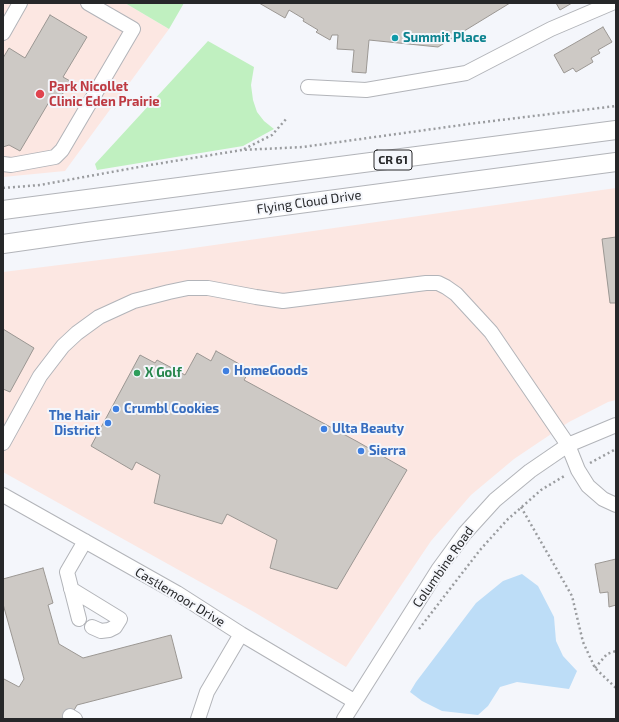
<!DOCTYPE html>
<style>
body{margin:0}
#map{position:relative;width:619px;height:722px;overflow:hidden;background:#f4f6fb;font-family:"Exo 2",sans-serif}
canvas{display:block}
.frame{position:absolute;inset:0;border:4px solid #262729;pointer-events:none}
</style>
<div id="map">
<canvas width="619" height="722"></canvas>
<div class="frame"></div>
</div>
<script>
const ctx = document.querySelector('canvas').getContext('2d');
ctx.lineJoin = 'round';
function fill(path, color) {
  ctx.fillStyle = color;
  ctx.fill(path, 'evenodd');
}
function toPath(rows) {
  const path = new Path2D();
  for (const r of rows) {
    path.moveTo(r[0], r[1]);
    for (let i = 2; i < r.length; i += 2) path.lineTo(r[i], r[i + 1]);
  }
  return path;
}
function strokePath(path, color, width, dash) {
  ctx.strokeStyle = color;
  ctx.lineWidth = width;
  ctx.lineCap = dash ? 'butt' : 'round';
  ctx.setLineDash(dash || []);
  ctx.stroke(path);
}
function write(font, color, halo, rows, align = 'center') {
  ctx.font = font + ' "Exo 2",sans-serif';
  ctx.lineWidth = 4;
  ctx.setLineDash([]);
  ctx.textBaseline = 'middle';
  ctx.strokeStyle = halo;
  ctx.fillStyle = color;
  for (const [text, x, y, turn = 0] of rows) {
    ctx.save();
    ctx.translate(x, y);
    ctx.rotate((+turn || 0) * Math.PI / 180);
    ctx.textAlign = isNaN(turn) ? turn : align;
    if (halo) ctx.strokeText(text, 0, 0);
    ctx.fillText(text, 0, 0);
    ctx.restore();
  }
}
fill(toPath([
 [3,3,125,3,169,29,65,171,3,177],
 [616,188,616,400,608,402,569,422,514,459,471,495,431,541,346,667,254,612,3,472,3,272,172,251]
]), '#fce7e2');
fill(toPath([
 [125,3,184,3,169,29],
 [208,41,254,67,251,85,253,100,257,112,264,121,274,129,243,146,97,170,95,164]
]), '#c0f0c0');
fill(toPath([
 [522,574,538,586,554,617,556,641,563,656,577,671,569,689,517,682,500,687,488,706,478,715,442,711,422,701,410,692,416,682,476,603,503,581]
]), '#bdddf7');
const building = toPath([
 [259,3,510,3,438,47,369,40,366,73,352,72,354,50,337,49,338,35,332,35,330,40,316,32,318,30,303,21,304,19,289,10,285,18,259,3],
 [556,3,572,3,560,10,556,3],
 [50,15,87,37,63,77,70,81,59,100,52,97,20,151,9,145,3,147,3,58,9,48,25,58,50,15],
 [603,27,612,42,598,50,600,53,591,58,593,62,576,72,573,68,564,73,554,55,603,27],
 [616,237,616,303,610,303,602,239,616,237],
 [3,329,34,348,10,392,3,389,3,329],
 [216,351,250,370,244,380,358,442,407,470,337,589,270,568,277,540,227,514,222,524,154,503,160,475,136,462,132,470,91,446,140,355,155,363,157,360,185,375,197,353,211,361,216,351],
 [616,559,616,605,609,607,608,592,600,593,595,564,616,559],
 [43,568,53,603,48,605,59,644,83,658,171,635,182,678,77,705,69,719,3,719,3,681,4,679,19,687,24,679,3,604,3,579,43,568]
]);
fill(building, '#cdc9c5');
strokePath(building, '#9b9793', 1);
const minor = toPath([
 [3,33,20,3],
 [308,87,366,90,466,73,551,29,612,3],
 [3,164,11,165,55,157,62,150,133,29,88,3],
 [3,443,40,376,63,346,77,333,99,317,134,301,169,292,188,288,208,288,256,297,283,301,426,283,438,283,446,287,456,294,491,332,568,445,578,470,588,486,603,499,616,505],
 [3,495,177,593,241,634,354,701],
 [71,589,120,619,115,627,109,630,101,631,92,627],
 [79,619,67,572,85,541],
 [70,716,75,719],
 [198,719,207,692,241,634],
 [344,719,438,570,465,533,495,500,530,471,568,445,616,425]
]);
const major = toPath([
 [3,210,616,130],
 [3,244,87,232,616,162]
]);
strokePath(minor, '#b2b4b9', 16);
strokePath(major, '#b2b4b9', 20);
strokePath(toPath([
 [244,149,272,135,287,118],
 [3,188,40,185,150,165,242,150,303,147,476,123,616,106],
 [590,463,616,449],
 [521,507,572,596,583,642,595,668,616,688],
 [419,629,480,550,507,520,541,490,566,475],
 [595,668,607,654,616,651]
]), '#9a9c9f', 2.5, [2, 3]);
strokePath(minor, '#fff', 14);
strokePath(major, '#fff', 18);
for (const [x, y, r, color] of [
 [395,38,4,"#0f9aa8"],
 [40,94,5,"#e0444e"],
 [226,371,4,"#3f7fe0"],
 [137,373,4,"#2e9e5b"],
 [116,409,4,"#3f7fe0"],
 [108,423,4,"#3f7fe0"],
 [324,429,4,"#3f7fe0"],
 [361,451,4,"#3f7fe0"]
]) {
  const dot = new Path2D();
  dot.arc(x, y, r, 0, 2 * Math.PI);
  ctx.fillStyle = color;
  ctx.fill(dot);
  strokePath(dot, '#f4f6fb', 1.5);
}
for (const [x, y, w] of [
 [393,160,38]
]) {
  const box = new Path2D();
  box.roundRect(x - w / 2, y - 10, w, 20, 3);
  ctx.fillStyle = '#f4f6fb';
  ctx.fill(box);
  strokePath(box, '#262729', 1);
}
write('bold 12px', '#262729', null, [
 ["CR 61",393,160]
]);
write('bold 13px', '#0d838f', '#f4f6fb', [
 ["Summit Place",403,38]
], 'left');
write('bold 13px', '#be3a42', '#f4f6fb', [
 ["Park Nicollet",49,87],
 ["Clinic Eden Prairie",49,102]
], 'left');
write('13px', '#262729', '#f4f6fb', [
 ["Flying Cloud Drive",309,202,-8],
 ["Columbine Road",443,567,-55],
 ["Castlemoor Drive",180,597,31]
]);
write('bold 13px', '#366cbe', '#f4f6fb', [
 ["HomeGoods",234,371],
 ["Crumbl Cookies",124,409],
 ["The Hair",100,416,"right"],
 ["District",100,431,"right"],
 ["Ulta Beauty",332,429],
 ["Sierra",369,451]
], 'left');
write('bold 13px', '#27864d', '#f4f6fb', [
 ["X Golf",145,373]
], 'left');
</script>
